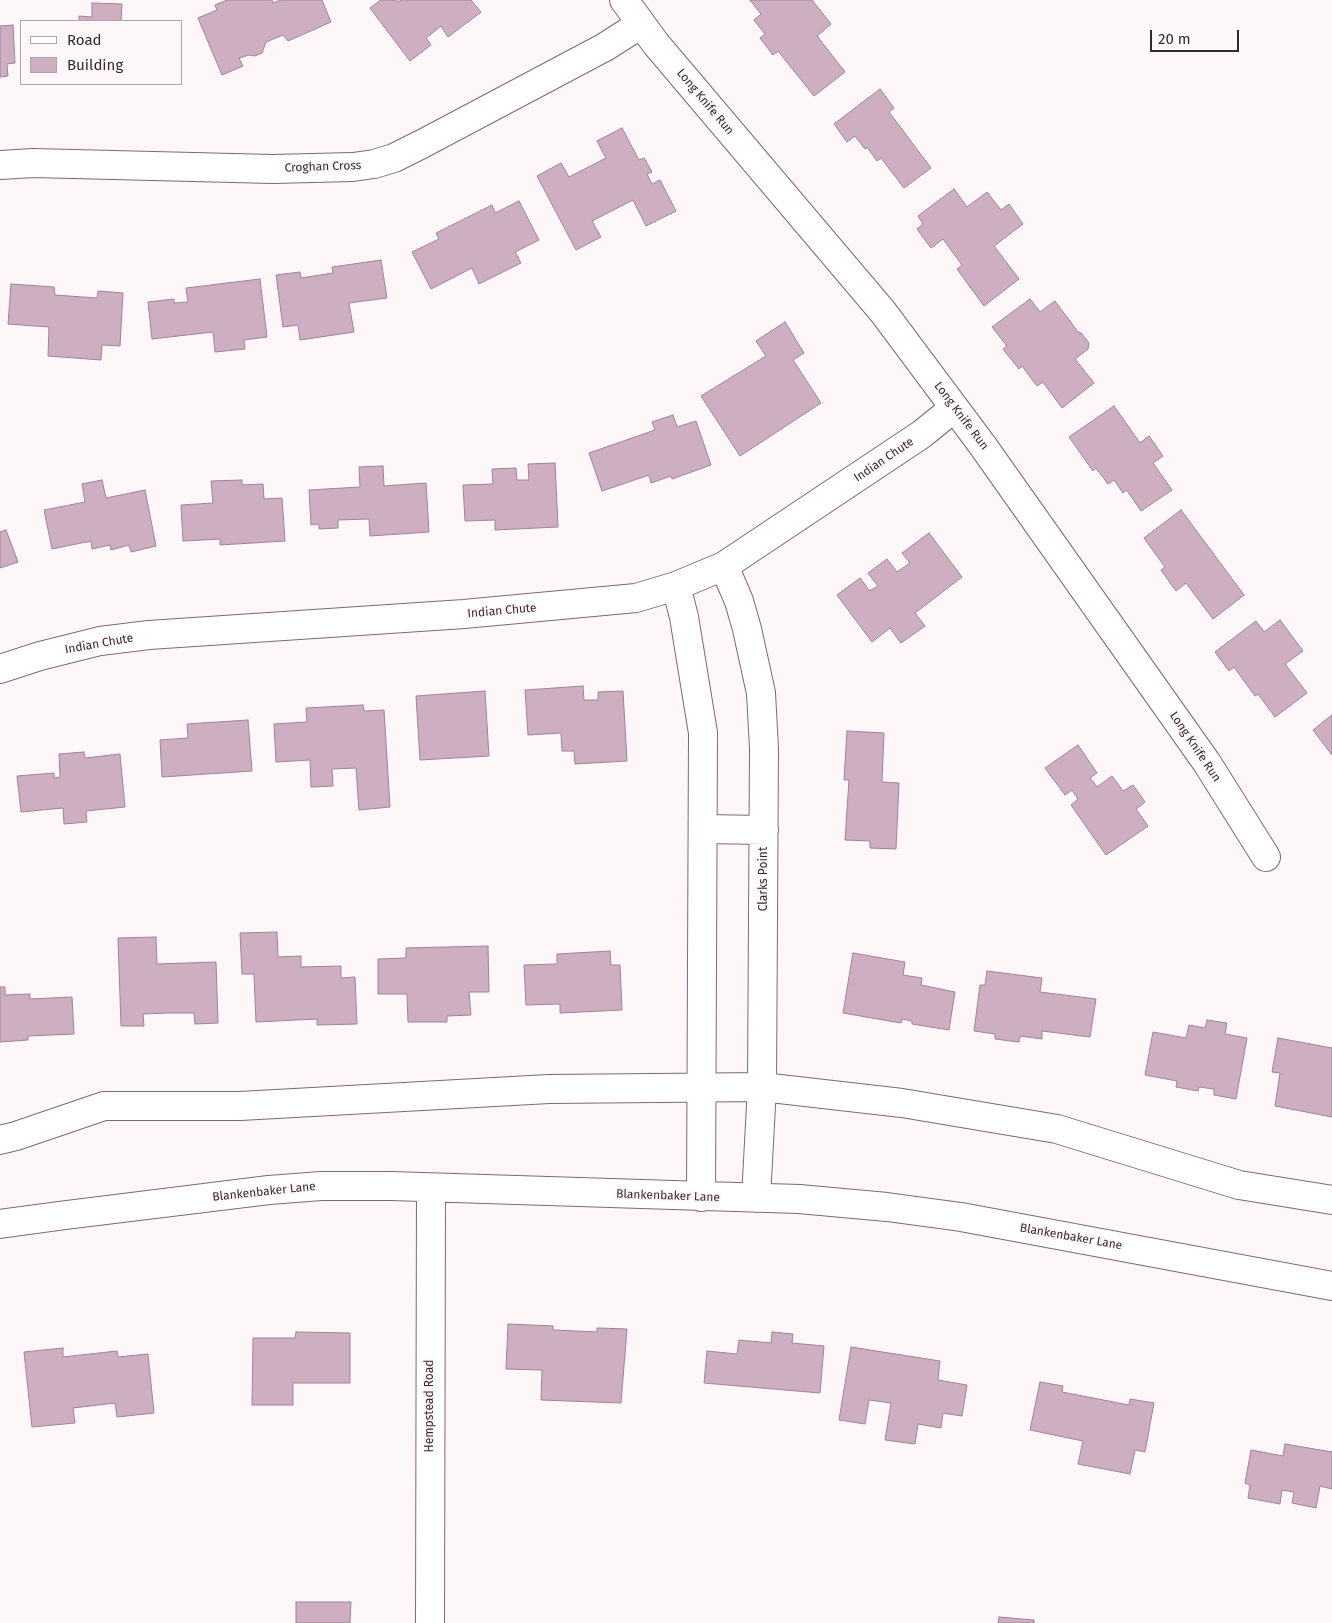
<!DOCTYPE html>
<style>
body{margin:0}
#map{position:relative;width:1332px;height:1623px;overflow:hidden;background:#fdf7fa;font-family:"Fira Sans",sans-serif}
canvas{display:block}
.legend{position:absolute;left:20px;top:20px;width:162px;height:65px;box-sizing:border-box;background:#fdf7fa;border:1px solid #ada5a9;margin:0;padding:6px 9px;list-style:none;font-size:15px;color:#352930}
.legend li{display:flex;align-items:center;gap:10px;height:25px}
.legend b{width:25px;border:1px solid #ada5a9}
.scale{position:absolute;left:1150px;top:30px;width:89px;height:22px;box-sizing:border-box;border:2px solid #352930;border-top:0;padding-left:6px;font-size:15px;line-height:18px;white-space:nowrap;color:#352930;-webkit-text-stroke:4px #fdf7fa;paint-order:stroke}
</style>
<div id="map">
<canvas width="1332" height="1623"></canvas>
<ul class="legend">
<li><b style="height:6px;background:#fff"></b>Road</li>
<li><b style="height:14px;background:#cdafc1"></b>Building</li>
</ul>
<div class="scale">20 m</div>
</div>
<script>
const ctx = document.querySelector('canvas').getContext('2d');
ctx.lineJoin = 'round';
function fill(path, color) {
  ctx.fillStyle = color;
  ctx.fill(path, 'evenodd');
}
function toPath(rows) {
  const path = new Path2D();
  for (const r of rows) {
    path.moveTo(r[0], r[1]);
    for (let i = 2; i < r.length; i += 2) path.lineTo(r[i], r[i + 1]);
  }
  return path;
}
function strokePath(path, color, width, dash) {
  ctx.strokeStyle = color;
  ctx.lineWidth = width;
  ctx.lineCap = dash ? 'butt' : 'round';
  ctx.setLineDash(dash || []);
  ctx.stroke(path);
}
function write(font, color, halo, rows, align = 'center') {
  ctx.font = font + ' "Fira Sans",sans-serif';
  ctx.lineWidth = 4;
  ctx.setLineDash([]);
  ctx.textBaseline = 'middle';
  ctx.strokeStyle = halo;
  ctx.fillStyle = color;
  for (const [text, x, y, turn = 0] of rows) {
    ctx.save();
    ctx.translate(x, y);
    ctx.rotate((+turn || 0) * Math.PI / 180);
    ctx.textAlign = isNaN(turn) ? turn : align;
    if (halo) ctx.strokeText(text, 0, 0);
    ctx.fillText(text, 0, 0);
    ctx.restore();
  }
}
const building = toPath([
 [227,0,272,0,273,3,281,0,322,0,331,22,288,41,283,35,266,42,262,53,255,56,249,55,239,58,243,66,222,75,198,18,217,10,215,5,227,0],
 [381,0,396,0,398,2,401,0,471,0,481,12,448,37,441,26,426,38,431,45,410,61,370,8,381,0],
 [750,0,812,0,831,24,817,36,845,72,814,96,778,51,773,55,760,38,765,34,754,20,761,14,750,0],
 [92,3,122,4,121,21,79,21,79,16,92,17,92,3],
 [13,25,15,63,7,64,8,76,0,77,0,26,13,25],
 [880,89,894,108,889,112,931,168,904,188,881,158,877,161,867,147,865,149,855,136,847,142,834,124,880,89],
 [622,128,639,160,644,158,652,172,647,174,652,184,660,180,676,211,646,226,633,200,592,221,601,237,576,250,537,176,561,163,569,177,606,158,597,141,622,128],
 [954,189,967,207,987,192,1001,210,1009,204,1023,224,994,246,1019,279,984,306,957,269,962,265,943,239,931,248,917,229,923,224,918,216,954,189],
 [519,201,539,240,515,252,521,263,479,284,472,268,431,289,412,252,439,239,436,233,492,205,495,213,519,201],
 [381,260,387,298,349,303,354,332,300,340,298,325,283,327,276,275,300,272,301,278,333,273,332,267,381,260],
 [260,279,267,337,244,340,245,349,215,352,213,332,152,339,148,302,174,299,174,303,188,302,186,288,260,279],
 [11,284,54,287,55,295,97,298,98,291,123,293,120,346,102,345,101,360,48,356,49,327,8,324,11,284],
 [1030,299,1040,312,1055,301,1078,332,1081,333,1089,343,1088,349,1075,359,1094,383,1062,408,1043,382,1037,386,1022,366,1019,369,1003,349,1007,346,992,327,1030,299],
 [785,322,804,353,793,360,821,403,740,456,701,396,766,356,756,341,785,322],
 [1114,406,1140,443,1149,436,1163,456,1153,463,1172,490,1141,511,1128,492,1126,490,1123,493,1114,480,1108,484,1096,468,1093,471,1069,437,1114,406],
 [673,415,677,427,696,421,711,465,672,479,671,476,651,483,649,475,602,491,589,453,655,430,652,422,673,415],
 [555,463,558,527,495,530,495,520,465,521,463,485,493,484,492,469,516,468,517,480,529,480,528,464,555,463],
 [383,466,384,486,426,483,429,532,370,536,369,519,338,520,338,528,319,529,319,524,311,525,309,490,360,487,359,467,383,466],
 [102,480,106,498,145,490,156,546,131,552,129,545,111,550,110,545,92,549,91,541,52,549,44,510,85,502,82,484,102,480],
 [242,480,242,485,263,484,264,499,282,498,285,541,220,545,220,539,183,541,181,505,213,503,211,481,242,480],
 [1181,510,1244,595,1213,619,1186,583,1176,591,1161,570,1165,567,1144,538,1181,510],
 [6,530,18,562,0,568,0,532,6,530],
 [929,533,962,577,915,613,925,626,901,643,890,628,872,642,837,595,860,578,868,589,870,591,871,590,878,586,868,573,887,559,897,572,910,563,902,553,929,533],
 [1280,620,1303,651,1285,664,1307,693,1275,717,1258,694,1255,696,1234,667,1229,671,1215,652,1256,621,1264,632,1280,620],
 [583,686,584,700,598,700,598,692,623,691,627,761,575,764,574,751,562,751,561,733,528,735,525,690,583,686],
 [485,691,489,756,420,760,416,696,485,691],
 [363,705,364,711,384,710,390,807,359,810,356,768,332,769,333,786,313,787,311,787,310,760,276,762,274,724,307,722,306,708,363,705],
 [1332,715,1332,755,1313,730,1332,715],
 [248,720,252,771,162,777,160,740,188,738,187,724,248,720],
 [847,731,884,733,882,782,899,783,896,849,870,848,870,841,845,840,849,780,844,780,847,731],
 [1078,745,1097,773,1090,778,1097,787,1112,776,1123,791,1133,785,1145,802,1136,809,1148,826,1106,855,1071,805,1078,799,1072,790,1065,795,1045,768,1078,745],
 [84,752,85,758,120,754,125,807,86,811,87,822,64,824,63,808,21,812,17,776,54,773,54,778,60,777,59,754,84,752],
 [277,932,278,957,301,956,301,967,341,966,341,978,355,977,357,1024,317,1025,317,1019,256,1022,254,974,242,974,240,933,277,932],
 [156,937,157,964,216,962,218,1023,195,1024,194,1013,167,1013,143,1014,144,1026,121,1026,118,938,156,937],
 [488,946,489,992,469,992,471,1015,447,1016,447,1022,408,1022,407,994,378,994,378,959,406,958,406,948,488,946],
 [610,951,611,965,620,965,622,1010,560,1013,560,1004,526,1005,524,965,557,964,557,954,610,951],
 [853,953,905,962,903,975,922,978,921,985,955,992,949,1030,912,1024,912,1021,902,1019,901,1023,843,1013,853,953],
 [987,971,1042,978,1040,992,1096,999,1090,1037,1042,1031,1042,1039,1020,1036,1019,1042,995,1039,995,1034,974,1031,980,985,985,985,987,971],
 [0,987,5,987,5,995,30,994,30,999,72,997,74,1034,28,1036,28,1040,0,1042,0,987],
 [1207,1020,1227,1023,1225,1034,1247,1038,1236,1099,1214,1095,1214,1089,1199,1087,1198,1091,1176,1087,1177,1081,1145,1075,1153,1032,1186,1038,1189,1025,1205,1028,1207,1020],
 [1278,1038,1332,1048,1332,1117,1275,1106,1280,1073,1272,1072,1278,1038],
 [508,1324,553,1326,553,1330,597,1332,597,1328,599,1328,627,1329,621,1403,541,1400,542,1370,506,1369,508,1324],
 [296,1332,350,1333,350,1383,293,1383,293,1405,252,1405,253,1338,295,1338,296,1332],
 [772,1332,793,1334,792,1343,824,1346,820,1393,704,1383,707,1351,737,1354,739,1340,771,1343,772,1332],
 [851,1347,940,1361,938,1380,967,1385,962,1416,943,1413,941,1428,918,1424,915,1444,885,1440,891,1403,869,1400,865,1424,839,1420,851,1347],
 [63,1348,63,1357,117,1351,118,1357,148,1354,154,1413,117,1417,115,1403,73,1408,75,1423,32,1427,24,1352,63,1348],
 [1040,1382,1063,1386,1062,1392,1129,1405,1130,1399,1154,1403,1145,1452,1135,1450,1130,1474,1078,1464,1083,1441,1030,1430,1040,1382],
 [1285,1444,1332,1452,1332,1489,1320,1486,1316,1508,1292,1503,1294,1492,1282,1490,1280,1504,1248,1498,1250,1485,1245,1483,1251,1450,1283,1456,1285,1444],
 [296,1602,351,1602,350,1623,296,1623,296,1602],
 [999,1617,1034,1620,1034,1623,998,1623,999,1617]
]);
fill(building, '#cdafc1');
strokePath(building, '#a08394', 1);
const minor = toPath([
 [624,0,656,44,883,312,983,446,1207,763,1266,857],
 [0,165,33,163,273,169,353,167,374,164,394,158,422,144,605,47,641,24],
 [724,566,739,601,747,629,761,693,764,748,762,1087,756,1198],
 [676,586,684,617,703,733,701,1197],
 [0,669,40,656,100,641,149,635,464,614,636,598,676,586,724,566,922,434,954,408],
 [703,829,764,830],
 [0,1140,16,1136,104,1106,240,1106,549,1089,762,1087,902,1103,1057,1129,1239,1185,1332,1200],
 [0,1224,66,1215,269,1190,321,1186,391,1186,799,1199,887,1207,961,1217,1332,1286],
 [430,1623,431,1189]
]);
strokePath(minor, '#826677', 30);
strokePath(minor, '#fff', 28);
write('12px', '#352930', '#fdf7fa', [
 ["Long Knife Run",705,102,50],
 ["Croghan Cross",323,167,-2],
 ["Long Knife Run",961,416,53],
 ["Indian Chute",884,460,-34],
 ["Indian Chute",502,611,-5],
 ["Indian Chute",99,644,-10],
 ["Long Knife Run",1195,747,56],
 ["Clarks Point",764,879,-90],
 ["Blankenbaker Lane",264,1192,-6],
 ["Blankenbaker Lane",668,1196,2],
 ["Blankenbaker Lane",1071,1237,10],
 ["Hempstead Road",430,1406,-90]
]);
</script>
